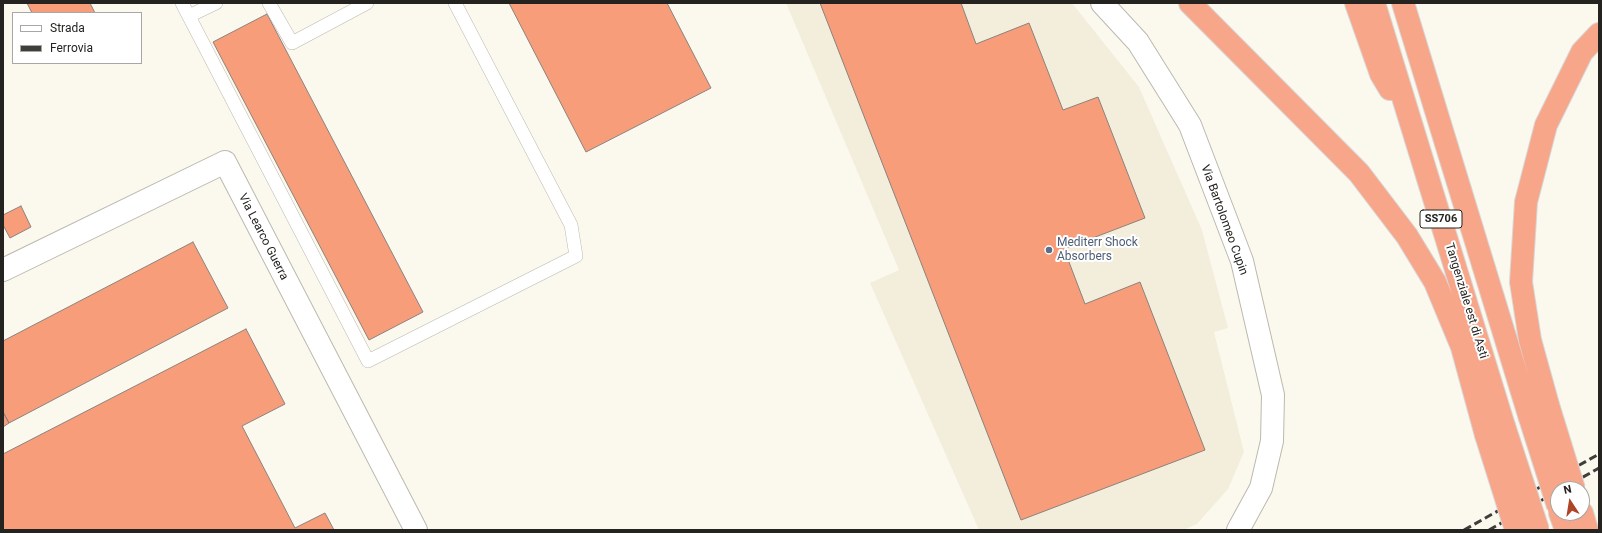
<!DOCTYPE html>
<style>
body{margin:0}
#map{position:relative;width:1602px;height:533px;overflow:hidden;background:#fbf8ee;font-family:Roboto,sans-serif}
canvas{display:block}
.frame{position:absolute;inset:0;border:4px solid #242320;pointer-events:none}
.legend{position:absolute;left:12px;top:12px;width:130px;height:52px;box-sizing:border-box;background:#fff;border:1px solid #a7a7a6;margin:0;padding:5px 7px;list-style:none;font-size:12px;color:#242320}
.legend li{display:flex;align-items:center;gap:8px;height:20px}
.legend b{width:20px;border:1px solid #a7a7a6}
.north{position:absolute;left:1550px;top:481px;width:40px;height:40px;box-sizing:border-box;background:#fff;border:1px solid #a7a7a6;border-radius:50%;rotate:348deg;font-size:11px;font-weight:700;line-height:16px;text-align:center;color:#242320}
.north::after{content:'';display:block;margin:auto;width:14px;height:18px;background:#ad4526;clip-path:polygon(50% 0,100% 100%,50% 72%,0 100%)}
</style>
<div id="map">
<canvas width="1602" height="533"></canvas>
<div class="frame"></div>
<ul class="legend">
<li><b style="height:5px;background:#fff"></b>Strada</li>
<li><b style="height:5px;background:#3f3e3a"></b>Ferrovia</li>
</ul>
<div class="north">N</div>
</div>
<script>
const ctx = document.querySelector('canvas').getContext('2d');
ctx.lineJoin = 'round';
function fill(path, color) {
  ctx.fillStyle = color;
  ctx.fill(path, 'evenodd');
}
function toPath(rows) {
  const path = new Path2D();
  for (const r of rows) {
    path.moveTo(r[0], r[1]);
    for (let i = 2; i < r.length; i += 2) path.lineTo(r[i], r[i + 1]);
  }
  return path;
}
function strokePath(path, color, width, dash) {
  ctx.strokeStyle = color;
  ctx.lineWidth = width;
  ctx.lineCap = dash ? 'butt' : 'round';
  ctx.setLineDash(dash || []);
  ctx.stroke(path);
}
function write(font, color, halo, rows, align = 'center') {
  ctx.font = font + ' Roboto,sans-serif';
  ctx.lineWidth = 4;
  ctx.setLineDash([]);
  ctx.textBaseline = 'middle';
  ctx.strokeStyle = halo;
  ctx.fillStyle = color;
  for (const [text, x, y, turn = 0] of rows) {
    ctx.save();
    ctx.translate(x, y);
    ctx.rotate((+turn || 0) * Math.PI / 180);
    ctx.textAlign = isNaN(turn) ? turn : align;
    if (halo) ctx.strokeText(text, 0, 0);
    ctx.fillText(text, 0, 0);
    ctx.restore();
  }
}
fill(toPath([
 [786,3,1072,3,1139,87,1202,230,1228,328,1214,332,1244,452,1228,489,1197,524,1183,530,979,530,870,283,899,270]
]), '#f3eedc');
const building = toPath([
 [27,3,90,3,95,13,32,13,27,3],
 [509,3,667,3,711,88,586,152,509,3],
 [820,3,961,3,976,44,1029,23,1063,110,1098,97,1145,218,1064,249,1085,304,1140,282,1205,450,1021,520,820,3],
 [267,14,423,312,369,340,213,42,267,14],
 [21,206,31,227,10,238,3,225,3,215,21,206],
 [193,242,228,308,9,423,3,412,3,341,193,242],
 [246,329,285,404,242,426,295,528,325,513,334,530,3,530,3,454,246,329],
 [3,412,9,423,3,427,3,412]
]);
fill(building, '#f79d7a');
strokePath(building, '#8c827e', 1);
const service = toPath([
 [182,3,368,361,576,256,571,225,455,3],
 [269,3,292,43,367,3],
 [189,16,216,3]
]);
const minor = toPath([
 [1102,3,1138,42,1190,125,1242,261,1273,395,1272,441,1261,488,1238,530],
 [3,270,225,162,416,530]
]);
const trunk = toPath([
 [1190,3,1359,173,1407,236,1435,282,1462,347,1486,435],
 [1356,3,1381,74,1390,89],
 [1374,3,1504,426],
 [1403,3,1529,415],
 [1548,405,1530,340,1521,282,1526,202,1546,125,1582,52,1599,34],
 [1560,513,1566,530],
 [1582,513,1587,530]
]);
strokePath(service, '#bcb9af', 14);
strokePath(minor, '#bcb9af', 24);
strokePath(trunk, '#d8d7d7', 24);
strokePath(service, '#fff', 13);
strokePath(minor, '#fff', 22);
strokePath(trunk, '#f8a68a', 22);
strokePath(toPath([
 [1562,489,1599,468],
 [1464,530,1599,454],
 [1489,530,1558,491]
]), '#3f3e3a', 3, [8, 4]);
const trunkBridge = toPath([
 [1548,405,1574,489],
 [1529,415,1558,506],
 [1504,426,1538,530],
 [1486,435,1516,530]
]);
strokePath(trunkBridge, '#d8d7d7', 24, []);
strokePath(trunkBridge, '#f8a68a', 22);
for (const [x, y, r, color] of [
 [1049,250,4,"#5c6f8a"]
]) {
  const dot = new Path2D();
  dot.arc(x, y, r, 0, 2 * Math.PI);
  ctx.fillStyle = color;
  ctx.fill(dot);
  strokePath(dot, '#fff', 1.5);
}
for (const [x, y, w] of [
 [1441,219,42]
]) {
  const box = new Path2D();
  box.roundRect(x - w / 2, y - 9, w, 18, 3);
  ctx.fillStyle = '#fff';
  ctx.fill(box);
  strokePath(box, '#242320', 1);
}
write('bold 11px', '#242320', null, [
 ["SS706",1441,219]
]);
write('12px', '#242320', '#fff', [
 ["Via Bartolomeo Cupin",1224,220,70],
 ["Via Learco Guerra",263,237,63],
 ["Tangenziale est di Asti",1466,301,73]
]);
write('12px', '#4e5e75', '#fff', [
 ["Mediterr Shock",1057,243],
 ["Absorbers",1057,257]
], 'left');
</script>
